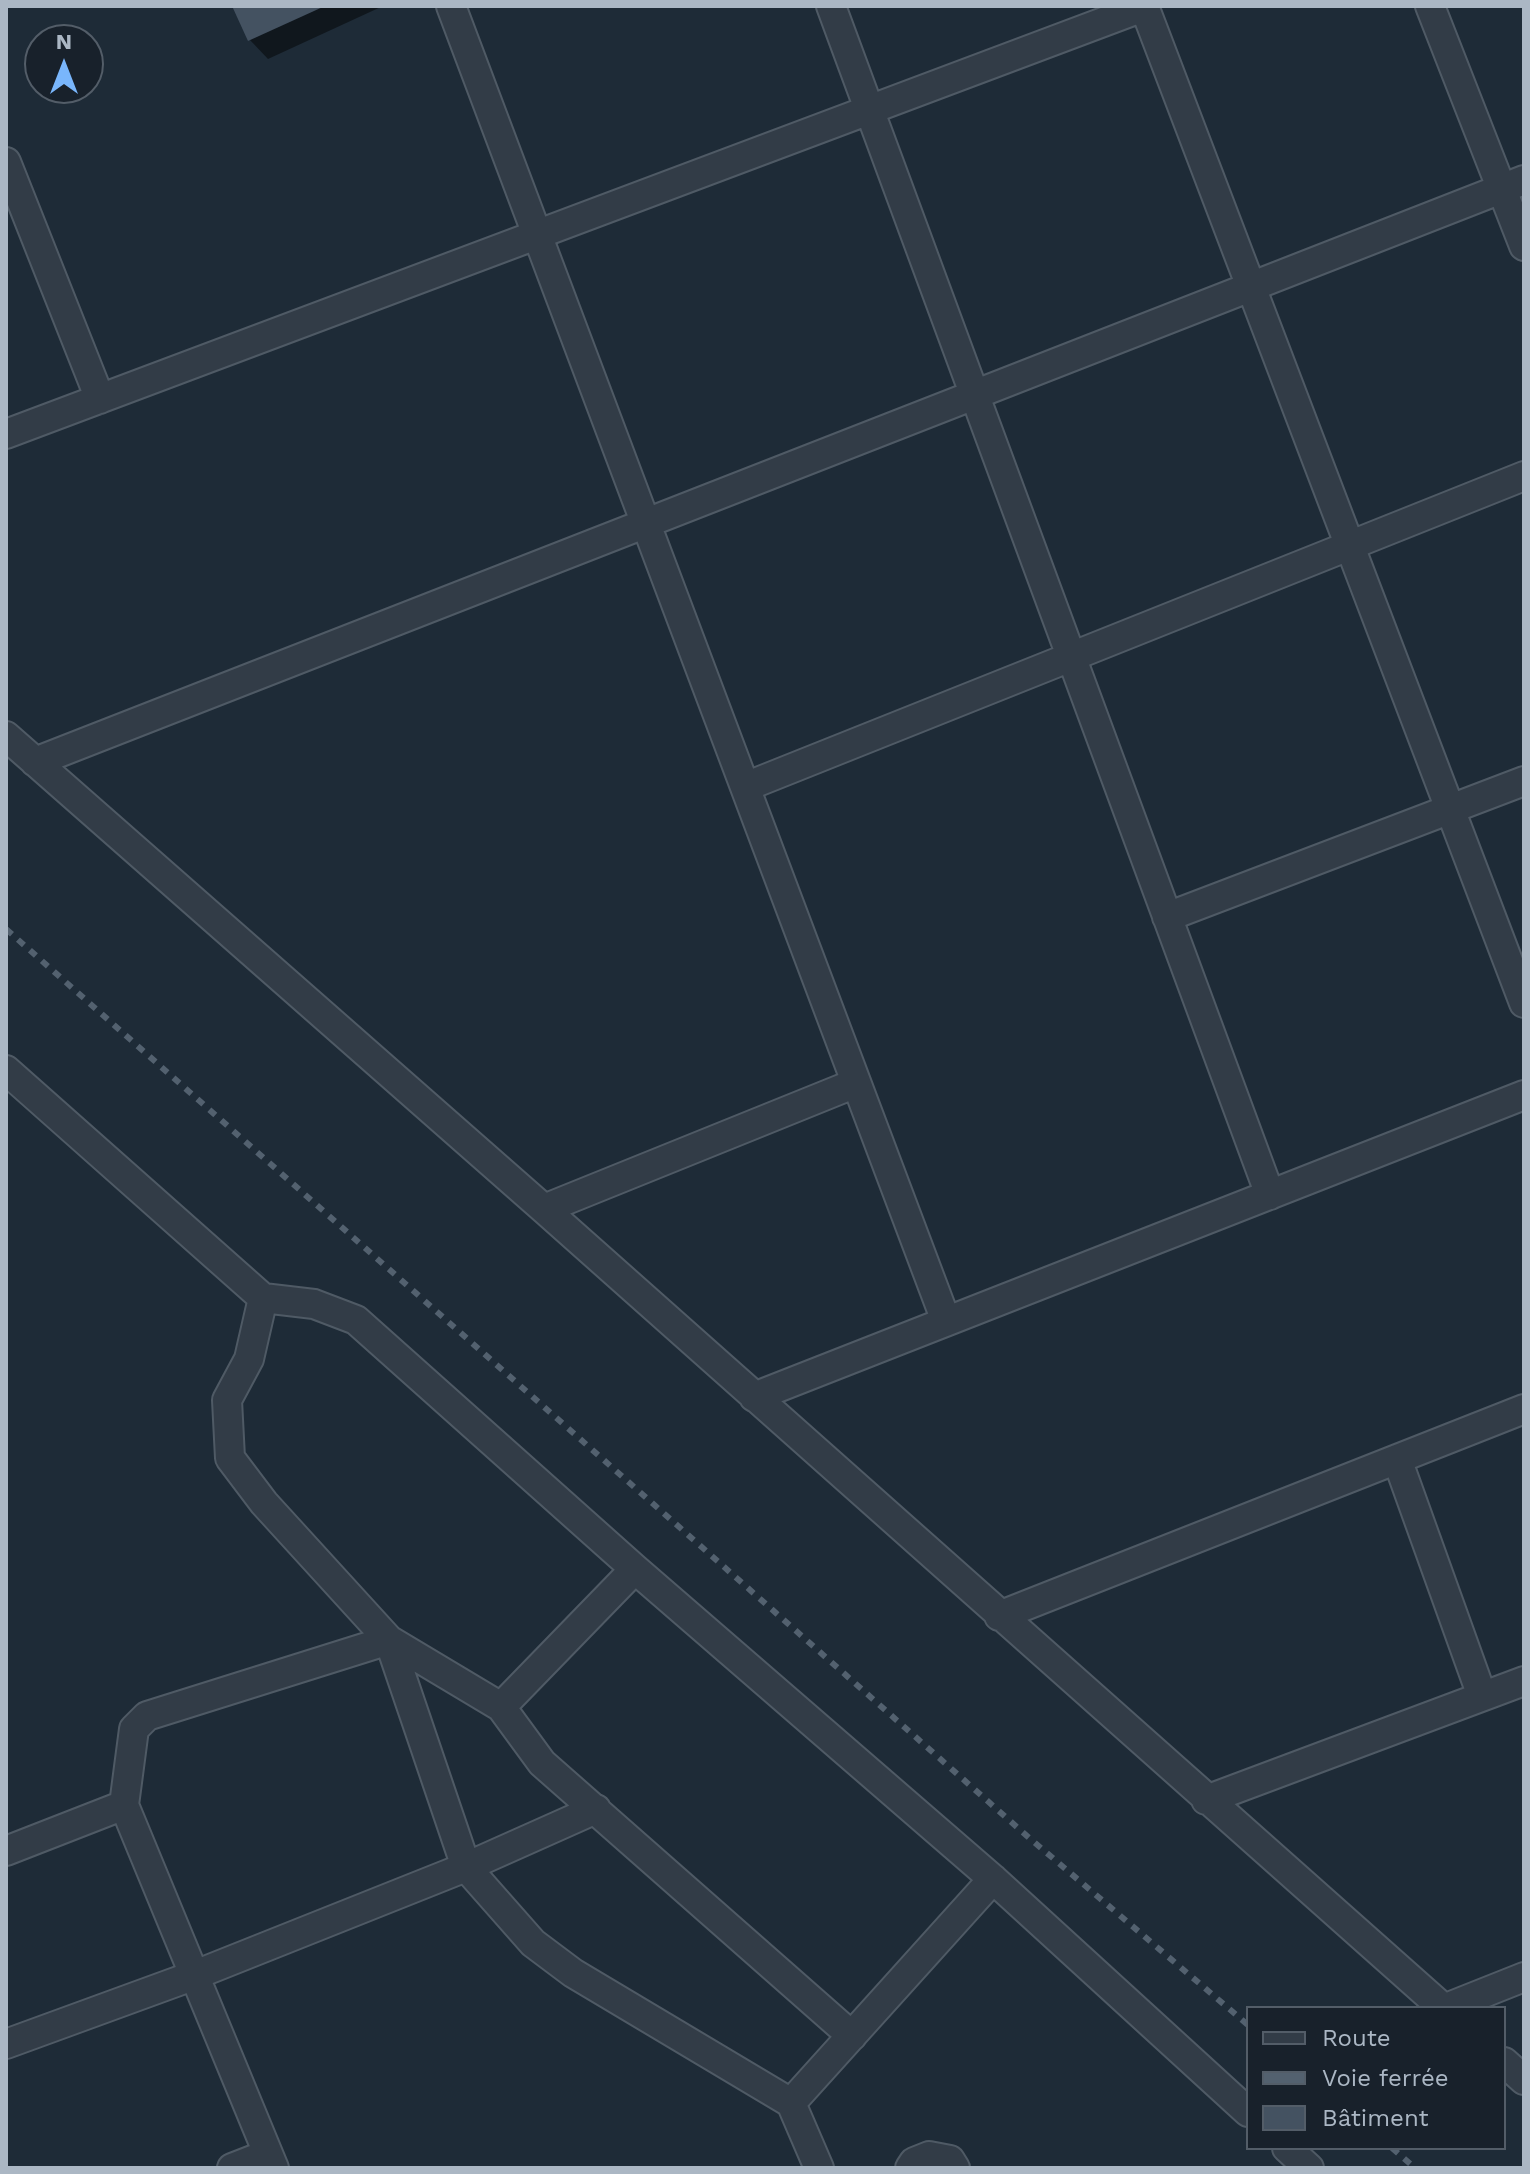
<!DOCTYPE html>
<meta charset="utf-8">
<style>
body{margin:0}
#map{position:relative;width:1530px;height:2174px;overflow:hidden;background:#1e2b37;font-family:"Work Sans",sans-serif}
canvas{display:block}
.frame{position:absolute;inset:0;border:8px solid #abb7c4;pointer-events:none}
.legend{position:absolute;left:1246px;top:2006px;width:260px;height:144px;box-sizing:border-box;background:#18212b;border:2px solid #535d68;margin:0;padding:10px 14px;list-style:none;font-size:24px;color:#abb7c4}
.legend li{display:flex;align-items:center;gap:16px;height:40px}
.legend b{width:40px;border:2px solid #535d68}
.north{position:absolute;left:24px;top:24px;width:80px;height:80px;box-sizing:border-box;background:#18212b;border:2px solid #535d68;border-radius:50%;rotate:0deg;font-size:22px;font-weight:700;line-height:32px;text-align:center;color:#abb7c4}
.north::after{content:'';display:block;margin:auto;width:28px;height:36px;background:#79b6fc;clip-path:polygon(50% 0,100% 100%,50% 72%,0 100%)}
</style>
<div id="map">
<canvas width="1530" height="2174"></canvas>
<div class="frame"></div>
<ul class="legend">
<li><b style="height:10px;background:#323c47"></b>Route</li>
<li><b style="height:10px;background:#53616f"></b>Voie ferrée</li>
<li><b style="height:22px;background:#445261"></b>Bâtiment</li>
</ul>
<div class="north">N</div>
</div>
<script>
const ctx = document.querySelector('canvas').getContext('2d');
ctx.lineJoin = 'round';
function fill(path, color) {
  ctx.fillStyle = color;
  ctx.fill(path, 'evenodd');
}
function toPath(rows) {
  const path = new Path2D();
  for (const r of rows) {
    path.moveTo(r[0], r[1]);
    for (let i = 2; i < r.length; i += 2) path.lineTo(r[i], r[i + 1]);
  }
  return path;
}
function strokePath(path, color, width, dash) {
  ctx.strokeStyle = color;
  ctx.lineWidth = width;
  ctx.lineCap = dash ? 'butt' : 'round';
  ctx.setLineDash(dash || []);
  ctx.stroke(path);
}
fill(toPath([
 [234,6,383,6,268,59,250,40]
]), '#0007');
fill(toPath([
 [232,6,325,6,248,41]
]), '#445261');
const minor = toPath([
 [451,6,946,1321],
 [831,6,1270,1195],
 [1144,6,1524,1003],
 [1430,6,1524,246],
 [6,162,100,399],
 [6,434,1146,6],
 [6,736,544,1209,1443,2008],
 [35,762,1524,180],
 [745,787,1524,476],
 [1167,917,1524,781],
 [6,1070,263,1298,314,1304,356,1320,635,1569,993,1879,1248,2112],
 [544,1209,856,1083],
 [263,1298,249,1359,227,1400,230,1458,264,1503,389,1640,466,1867,533,1943,573,1973,791,2103,819,2168],
 [754,1397,1524,1095],
 [1397,1459,1482,1696],
 [635,1569,501,1707,542,1763,852,2036],
 [999,1616,1524,1409],
 [1206,1800,1524,1681],
 [6,1851,124,1805],
 [1446,2008,1524,1977],
 [6,2044,195,1975,466,1867,596,1809],
 [1504,2062,1524,2080],
 [791,2103,993,1879],
 [1287,2148,1309,2168],
 [232,2168,268,2154],
 [274,2168,124,1805,134,1729,147,1716,389,1640,501,1707],
 [910,2168,914,2162,929,2156,950,2160,955,2168]
]);
strokePath(minor, '#4f5a65', 32);
strokePath(minor, '#323c47', 28);
strokePath(toPath([
 [6,929,1027,1836,1248,2025],
 [1392,2148,1415,2168]
]), '#53616f', 6, [8, 8]);
</script>
